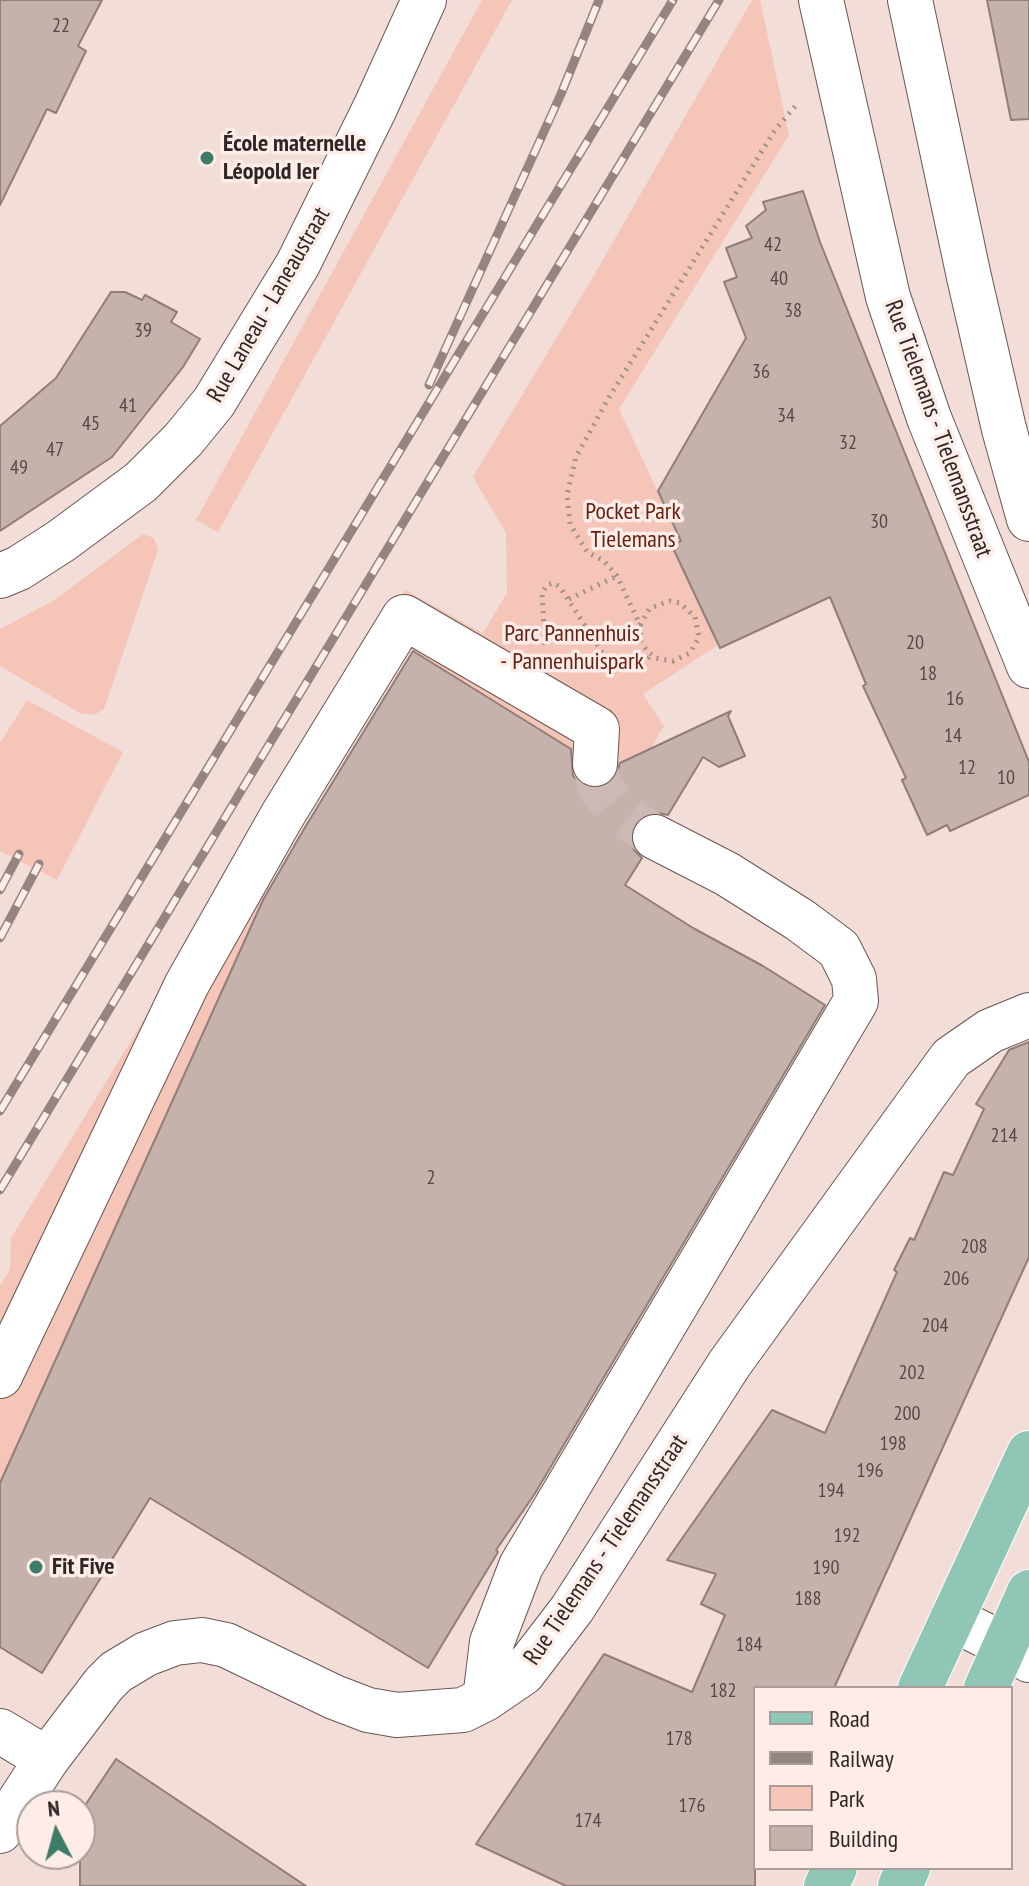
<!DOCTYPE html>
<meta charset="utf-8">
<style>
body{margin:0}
#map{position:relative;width:1029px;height:1886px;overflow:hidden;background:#f3ddd8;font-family:"PT Sans Narrow",sans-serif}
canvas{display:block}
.legend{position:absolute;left:753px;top:1686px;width:260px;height:184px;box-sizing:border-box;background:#fdece7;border:2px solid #aa9d99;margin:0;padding:10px 14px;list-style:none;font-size:24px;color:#2e2624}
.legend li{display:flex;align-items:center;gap:16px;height:40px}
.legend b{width:40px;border:2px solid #aa9d99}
.north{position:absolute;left:16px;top:1790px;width:80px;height:80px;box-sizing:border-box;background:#fdece7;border:2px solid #aa9d99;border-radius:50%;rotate:354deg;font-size:22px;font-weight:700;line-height:32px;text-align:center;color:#2e2624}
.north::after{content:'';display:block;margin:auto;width:28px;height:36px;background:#3e7c68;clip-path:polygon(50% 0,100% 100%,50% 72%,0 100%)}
</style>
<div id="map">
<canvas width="1029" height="1886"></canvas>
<ul class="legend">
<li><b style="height:10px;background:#90c6b5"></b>Road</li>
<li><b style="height:10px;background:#948581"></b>Railway</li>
<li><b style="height:22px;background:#f5c5b8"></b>Park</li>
<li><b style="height:22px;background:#c6b2ac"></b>Building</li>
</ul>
<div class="north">N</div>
</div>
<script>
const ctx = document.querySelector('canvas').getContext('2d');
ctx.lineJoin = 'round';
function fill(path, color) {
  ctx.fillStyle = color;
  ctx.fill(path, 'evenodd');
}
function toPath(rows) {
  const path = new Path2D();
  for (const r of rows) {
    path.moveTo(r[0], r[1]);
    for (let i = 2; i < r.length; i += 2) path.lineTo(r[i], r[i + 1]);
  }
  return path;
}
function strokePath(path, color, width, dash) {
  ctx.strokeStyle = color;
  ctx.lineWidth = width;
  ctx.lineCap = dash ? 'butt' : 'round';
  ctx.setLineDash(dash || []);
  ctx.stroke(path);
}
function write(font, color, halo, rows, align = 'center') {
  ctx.font = font + ' "PT Sans Narrow",sans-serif';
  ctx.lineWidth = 7;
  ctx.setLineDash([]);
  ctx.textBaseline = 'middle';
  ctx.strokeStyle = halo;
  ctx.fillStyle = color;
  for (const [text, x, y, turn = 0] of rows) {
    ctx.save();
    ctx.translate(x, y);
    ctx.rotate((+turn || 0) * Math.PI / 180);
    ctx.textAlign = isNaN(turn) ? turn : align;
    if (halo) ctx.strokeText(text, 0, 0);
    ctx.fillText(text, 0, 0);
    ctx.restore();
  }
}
fill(toPath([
 [482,0,512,0,218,532,196,520],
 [752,0,760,0,789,135,619,409,681,541,672,546,718,645,643,694,664,726,629,785,405,646,300,819,0,1483,0,1286,10,1269,11,1238,405,590,483,633,507,593,506,533,473,477,593,277],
 [143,534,154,538,158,550,104,709,94,715,80,713,0,666,0,629,53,601],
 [27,700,123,752,57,880,0,851,0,743]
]), '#f5c5b8');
const building = toPath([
 [0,0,102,0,78,46,86,51,56,113,47,109,0,205,0,0],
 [987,0,1029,0,1029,119,1011,120,987,0],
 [803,191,820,242,1029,762,1029,795,950,831,947,825,927,835,902,780,906,778,863,686,866,684,830,597,720,648,672,546,681,541,658,491,746,338,724,282,737,277,726,248,752,238,746,226,766,210,763,202,803,191],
 [111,292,125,292,142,300,145,295,177,312,171,322,200,339,183,367,112,457,0,531,0,426,56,378,111,292],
 [413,651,571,749,573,776,581,784,593,789,606,787,615,778,620,763,731,711,728,716,745,756,719,767,703,757,668,815,653,812,641,816,632,826,630,837,634,850,642,858,625,885,693,928,763,966,825,1005,534,1495,496,1550,498,1552,428,1668,150,1498,42,1673,0,1647,0,1483,263,900,304,829,413,651],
 [1029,1042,1029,1257,834,1688,755,1688,755,1886,566,1886,476,1844,604,1654,692,1692,725,1615,701,1604,716,1574,667,1560,772,1410,825,1433,897,1272,894,1270,910,1238,914,1240,944,1172,953,1175,984,1109,976,1104,1009,1050,1029,1042],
 [116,1759,306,1886,80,1886,80,1813,116,1759]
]);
fill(building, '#c6b2ac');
strokePath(building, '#917e79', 2);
strokePath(toPath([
 [595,764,599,786,617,810,655,837]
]), '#ccb8b4', 44, [44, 22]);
const minor = toPath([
 [821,0,888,297,929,418,1029,666],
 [910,0,969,277,1004,429,1029,519],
 [0,576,19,568,61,541,141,482,183,440,214,402,298,264,375,108,424,0],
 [0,1376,187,984,282,816,404,617,597,729,595,764],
 [952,1619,1005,1645,1029,1660],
 [485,1699,492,1642,521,1566,856,1001,854,979,839,949,800,920,727,874,655,837],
 [0,1731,47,1759],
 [0,1831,47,1759,104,1684,116,1672,146,1654,175,1643,202,1640,226,1645,334,1697,368,1710,397,1715,463,1710,485,1699,523,1673,572,1609,730,1363,951,1058,990,1031,1029,1015]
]);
const major = toPath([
 [920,1688,1029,1453],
 [986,1688,1029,1592],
 [826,1886,835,1868],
 [900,1886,908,1868]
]);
strokePath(minor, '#695752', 46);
strokePath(major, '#fff', 46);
strokePath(toPath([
 [569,599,617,576],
 [640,625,650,608,670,601,680,603,695,617,699,637,690,653,673,661,655,658,647,651,641,642,640,625,617,576,604,561,587,552,570,524,567,495,576,457,608,399,775,130,797,104],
 [545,645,542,593,547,585,554,583,560,587,602,652,615,665,630,668,642,665,651,655]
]), '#a1918d', 5, [2, 6]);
strokePath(minor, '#fff', 44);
strokePath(major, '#90c6b5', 44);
const rail = toPath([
 [429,385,561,94,599,0],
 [0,890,19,854],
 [0,938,39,864],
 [0,1111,673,0],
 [0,1190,719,0]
]);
strokePath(rail, '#948581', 9);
strokePath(rail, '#fdece7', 6, [18]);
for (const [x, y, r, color] of [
 [207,158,8,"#3e7c68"],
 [36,1567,8,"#3e7c68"]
]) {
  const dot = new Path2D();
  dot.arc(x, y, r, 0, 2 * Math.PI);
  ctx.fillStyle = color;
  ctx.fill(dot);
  strokePath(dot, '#fdece7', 3);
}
write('20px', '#544946', null, [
 ["22",61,26],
 ["42",773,245],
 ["40",779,279],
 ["38",793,311],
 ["39",143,331],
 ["36",761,372],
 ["41",128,406],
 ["34",786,416],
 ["45",91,424],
 ["32",848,443],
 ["47",55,450],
 ["49",19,468],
 ["30",879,522],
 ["20",915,643],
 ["18",928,674],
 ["16",955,699],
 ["14",953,736],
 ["12",967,768],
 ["10",1006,778],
 ["214",1004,1136],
 ["2",431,1178],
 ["208",974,1247],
 ["206",956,1279],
 ["204",935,1326],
 ["202",912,1373],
 ["200",907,1414],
 ["198",893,1444],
 ["196",870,1471],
 ["194",831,1491],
 ["192",847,1536],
 ["190",826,1568],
 ["188",808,1599],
 ["184",749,1645],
 ["182",723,1691],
 ["178",679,1739],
 ["176",692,1806],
 ["174",588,1821]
]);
write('bold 24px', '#2e2624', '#fdece7', [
 ["École maternelle",223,144],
 ["Léopold Ier",223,172],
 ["Fit Five",52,1567]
], 'left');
write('24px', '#2e2624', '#fdece7', [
 ["Rue Laneau - Laneaustraat",269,305,-60],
 ["Rue Tielemans - Tielemansstraat",938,429,70],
 ["Rue Tielemans - Tielemansstraat",606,1550,-56]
]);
write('24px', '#66200f', '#fdece7', [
 ["Pocket Park",633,512],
 ["Tielemans",633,540],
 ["Parc Pannenhuis",572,634],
 ["- Pannenhuispark",572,662]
]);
</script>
